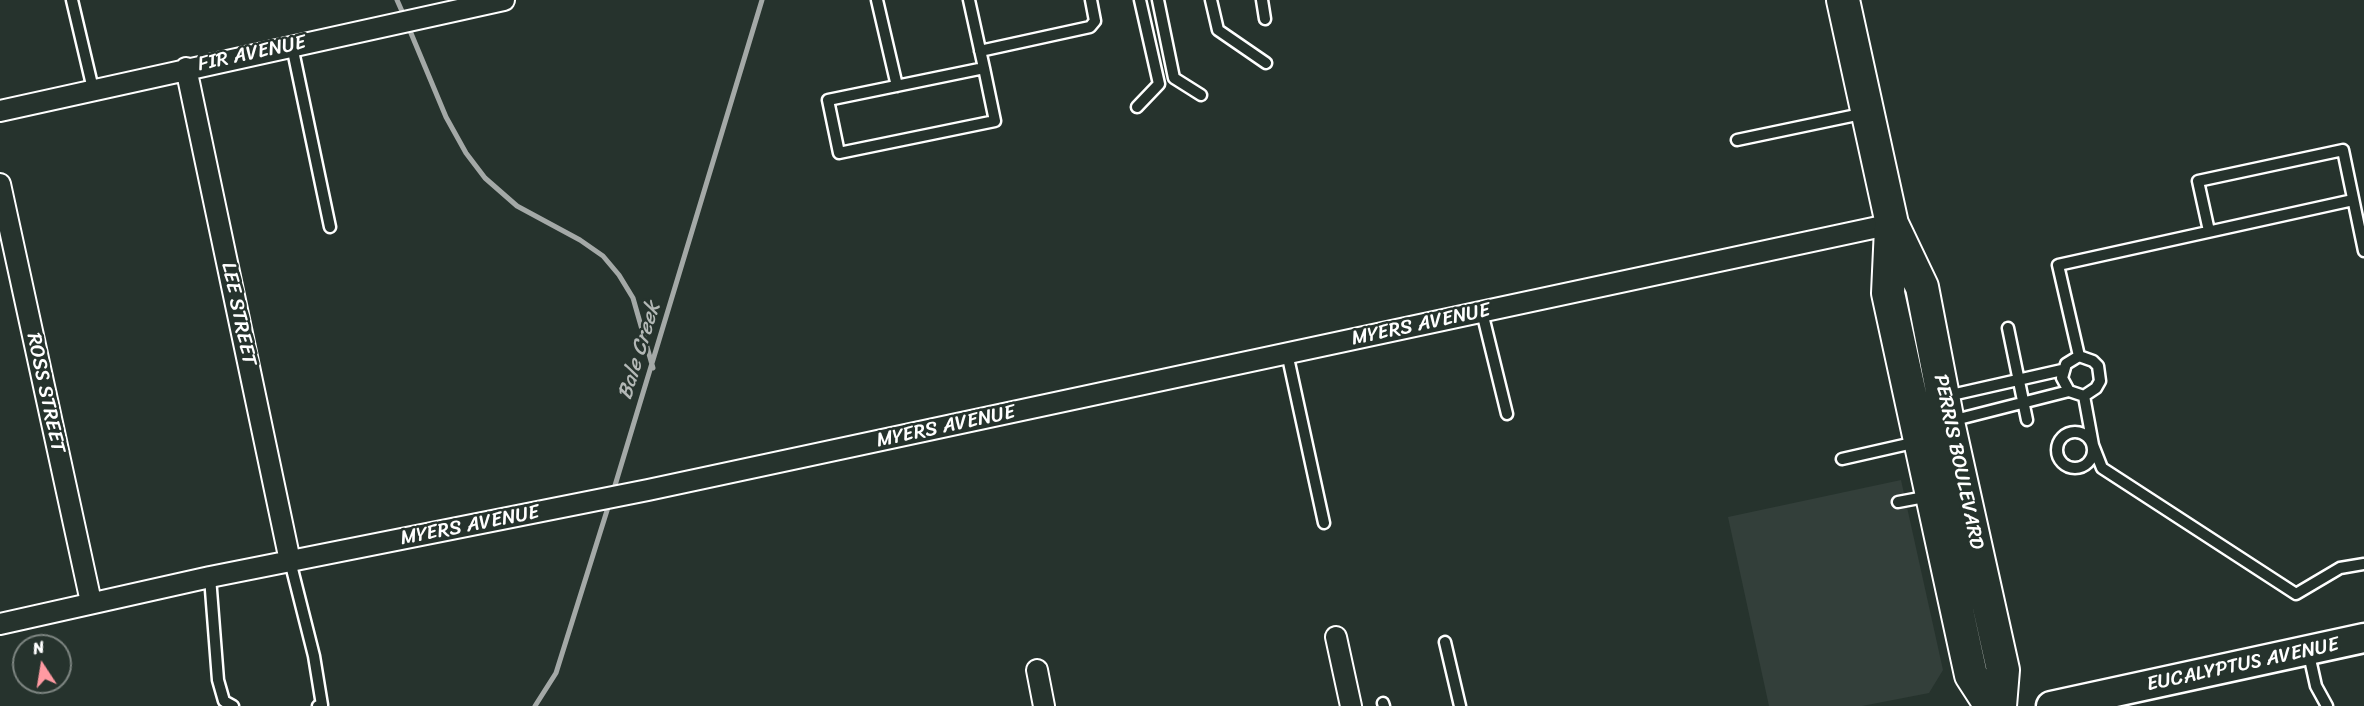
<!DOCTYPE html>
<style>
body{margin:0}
#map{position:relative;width:2364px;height:706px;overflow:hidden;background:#26332d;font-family:Sriracha,sans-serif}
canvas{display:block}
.north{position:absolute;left:12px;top:634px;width:60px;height:60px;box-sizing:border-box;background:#26332d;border:2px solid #7d8581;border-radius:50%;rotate:348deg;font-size:16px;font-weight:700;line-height:24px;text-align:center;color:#fff}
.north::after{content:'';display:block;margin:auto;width:21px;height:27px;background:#ff9aa2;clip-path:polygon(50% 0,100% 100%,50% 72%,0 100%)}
</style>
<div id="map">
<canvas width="2364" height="706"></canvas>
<div class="north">N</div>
</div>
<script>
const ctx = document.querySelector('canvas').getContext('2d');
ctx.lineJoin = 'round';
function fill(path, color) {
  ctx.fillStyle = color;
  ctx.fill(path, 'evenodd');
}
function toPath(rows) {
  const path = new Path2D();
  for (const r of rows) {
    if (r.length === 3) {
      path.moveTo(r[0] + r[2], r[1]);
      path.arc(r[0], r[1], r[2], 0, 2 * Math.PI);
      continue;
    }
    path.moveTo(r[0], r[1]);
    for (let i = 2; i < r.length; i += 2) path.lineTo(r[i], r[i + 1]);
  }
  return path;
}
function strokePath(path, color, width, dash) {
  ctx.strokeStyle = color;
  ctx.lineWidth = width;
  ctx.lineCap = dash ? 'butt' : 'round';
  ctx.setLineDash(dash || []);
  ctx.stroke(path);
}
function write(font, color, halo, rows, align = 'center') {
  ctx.font = font + ' Sriracha,sans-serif';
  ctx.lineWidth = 5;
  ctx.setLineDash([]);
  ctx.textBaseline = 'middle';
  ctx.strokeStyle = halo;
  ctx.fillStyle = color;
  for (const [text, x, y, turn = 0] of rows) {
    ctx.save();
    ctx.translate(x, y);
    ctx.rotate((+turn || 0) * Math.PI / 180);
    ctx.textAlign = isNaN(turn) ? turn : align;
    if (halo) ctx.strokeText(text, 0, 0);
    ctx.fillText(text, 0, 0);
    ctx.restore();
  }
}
fill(toPath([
 [1901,480,1943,670,1929,693,1862,706,1769,706,1728,517]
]), '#333f3a');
strokePath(toPath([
 [397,0,405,18],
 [408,26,446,117,466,153,485,178,517,206,580,240,603,256,619,275,633,298,653,368],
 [613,492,762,0],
 [535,706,556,673,610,501]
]), '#a4a9a7', 5);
const lane = toPath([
 [72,0,93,89],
 [877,0,897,86],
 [969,0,984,68,828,100,839,153,995,121,984,68],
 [1158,0,1174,78,1201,95],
 [1211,0,1218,30,1266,63],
 [1262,0,1265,19],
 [292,46,330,227],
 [980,51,1090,27,1095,21,1091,0],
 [1137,107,1159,84,1140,0],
 [1737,140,1866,113],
 [2209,231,2198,181,2343,150,2364,251],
 [1482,312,1507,414],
 [2008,328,2027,420],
 [1287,353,1324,523],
 [2079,356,2058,265,2353,200],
 [1947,396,2062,370],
 [2084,396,2093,445,2102,468,2296,594,2340,568,2364,564],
 [1951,421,2069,391,2084,396,2096,388,2100,381,2098,366,2093,361,2079,356,2066,364,2062,378,2069,391],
 [2075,450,18],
 [1842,459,1917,442],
 [1898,502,1930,496],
 [290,561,314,656,322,705,318,706],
 [210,577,218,680,224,701,233,706],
 [1445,642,1460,706],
 [2308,650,2316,686,2327,706],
 [1383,703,1384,706]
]);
const street = toPath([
 [186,68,290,561],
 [0,111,504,0],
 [0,184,91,602],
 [0,624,210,577,648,490,1892,224],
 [1336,637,1351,706],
 [1037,670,1044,706]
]);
const secondary = toPath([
 [2051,706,2364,638]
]);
const primary = toPath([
 [1843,0,1892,224,1922,287,1948,422,2003,670,2000,706],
 [1891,228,1888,293,1971,675,1991,706]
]);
strokePath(lane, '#fff', 15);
strokePath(street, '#fff', 24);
strokePath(secondary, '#fff', 33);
strokePath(primary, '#fff', 36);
strokePath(lane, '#26332d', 10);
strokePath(street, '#26332d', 20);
strokePath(secondary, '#26332d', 28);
strokePath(primary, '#26332d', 32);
write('20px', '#fff', '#26332d', [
 ["FIR AVENUE",252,54,-12],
 ["LEE STREET",238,314,78],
 ["MYERS AVENUE",1421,325,-12],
 ["ROSS STREET",45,393,78],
 ["MYERS AVENUE",946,427,-12],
 ["PERRIS BOULEVARD",1958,462,78],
 ["MYERS AVENUE",470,526,-11],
 ["EUCALYPTUS AVENUE",2243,665,-12]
]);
write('italic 21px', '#b3b8b6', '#26332d', [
 ["Bale Creek",640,351,-73]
]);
</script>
